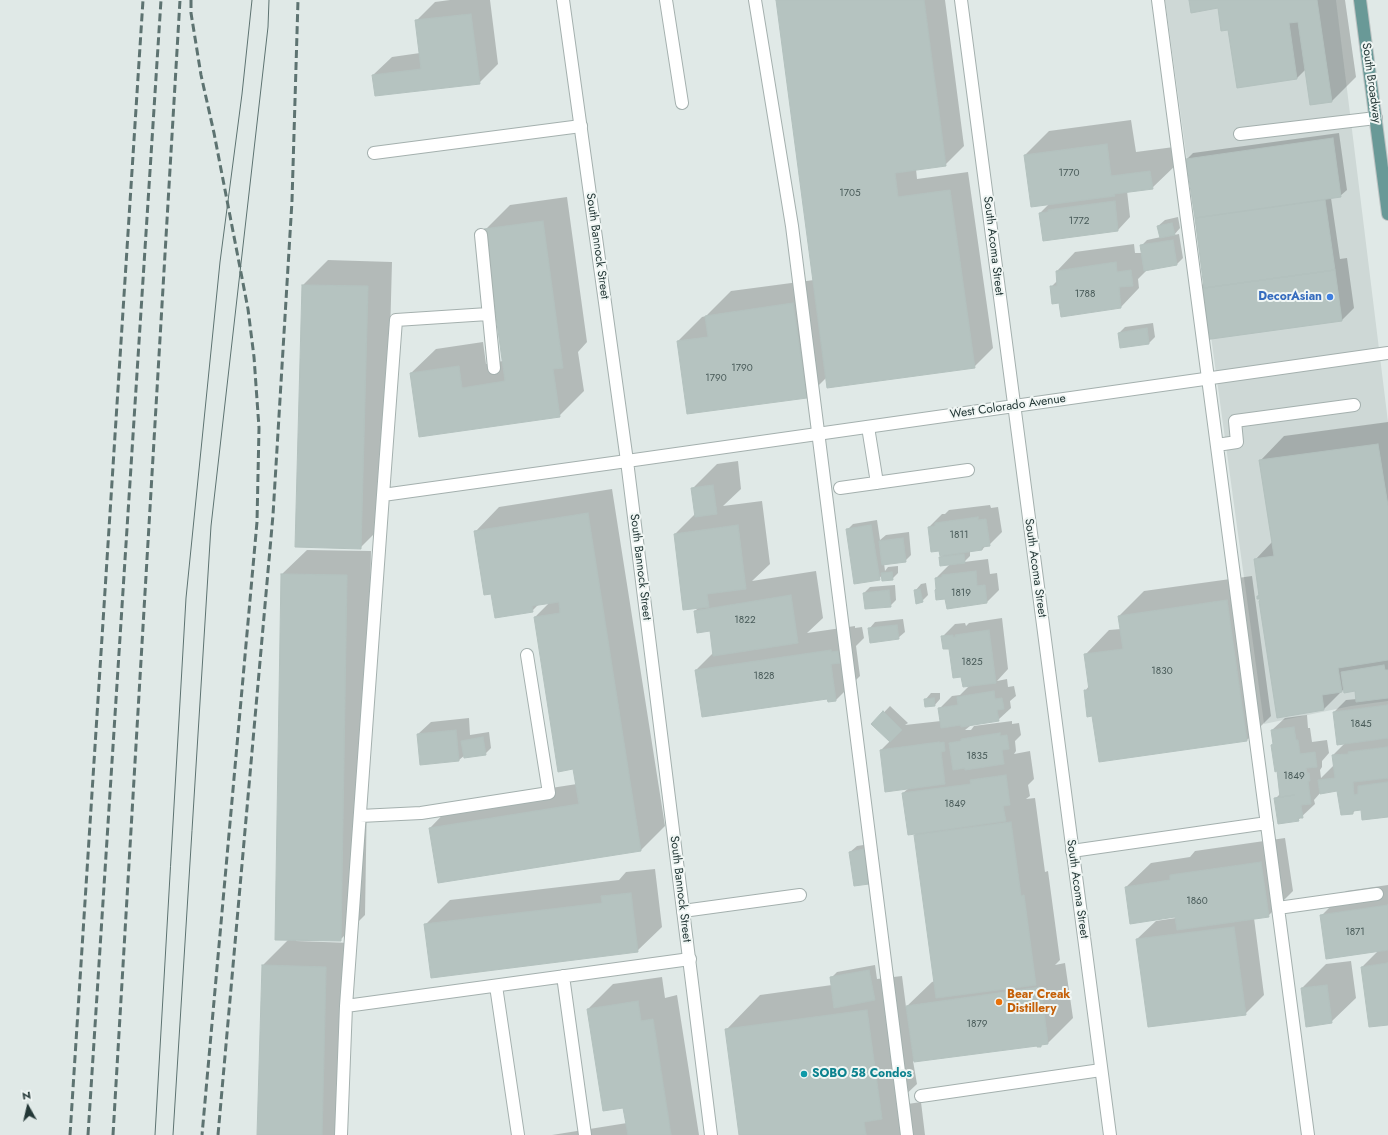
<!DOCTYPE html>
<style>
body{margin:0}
#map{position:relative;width:1388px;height:1135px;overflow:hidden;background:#e0e9e7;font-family:Jost,sans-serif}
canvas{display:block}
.north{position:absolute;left:8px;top:1087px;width:40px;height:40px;-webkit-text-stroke:3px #f0f6f4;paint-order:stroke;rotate:352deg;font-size:11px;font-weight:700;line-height:16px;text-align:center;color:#233736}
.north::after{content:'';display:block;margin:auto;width:14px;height:18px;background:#233736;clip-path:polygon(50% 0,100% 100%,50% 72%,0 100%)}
</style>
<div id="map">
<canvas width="1388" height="1135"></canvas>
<div class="north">N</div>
</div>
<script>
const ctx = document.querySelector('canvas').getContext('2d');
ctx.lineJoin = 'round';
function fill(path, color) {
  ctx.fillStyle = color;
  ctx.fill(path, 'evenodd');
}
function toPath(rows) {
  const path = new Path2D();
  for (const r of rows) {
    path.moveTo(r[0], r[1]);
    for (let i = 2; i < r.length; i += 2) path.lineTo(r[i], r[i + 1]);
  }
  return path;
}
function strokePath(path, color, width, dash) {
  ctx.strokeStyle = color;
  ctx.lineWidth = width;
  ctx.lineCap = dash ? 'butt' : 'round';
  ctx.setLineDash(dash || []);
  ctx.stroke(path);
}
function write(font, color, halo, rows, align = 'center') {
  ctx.font = font + ' Jost,sans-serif';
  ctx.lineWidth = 4;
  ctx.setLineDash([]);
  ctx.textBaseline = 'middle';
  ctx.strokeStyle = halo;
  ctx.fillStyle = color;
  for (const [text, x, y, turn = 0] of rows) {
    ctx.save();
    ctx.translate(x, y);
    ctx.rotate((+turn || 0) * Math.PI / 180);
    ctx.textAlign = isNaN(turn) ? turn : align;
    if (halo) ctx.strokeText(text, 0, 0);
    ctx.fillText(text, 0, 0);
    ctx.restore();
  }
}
fill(toPath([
 [1165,0,1336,0,1388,422,1388,701,1351,706,1264,724]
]), '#ced8d6');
fill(toPath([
 [450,0,490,0,498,64,479,83,373,75,392,57,420,53,416,21,435,2],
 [777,0,945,0,964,146,945,165,916,169,917,179,968,172,993,348,974,367,827,377,807,397,678,341,702,317,706,316,731,291,814,280],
 [1190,0,1345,0,1356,77,1332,101,1311,104,1306,69,1297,78,1229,29,1219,7],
 [1131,120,1136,152,1174,147,1177,164,1152,188,1127,191,1130,217,1118,230,1044,240,1040,213,1050,203,1025,155,1049,131],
 [1339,133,1347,190,1340,196,1331,198,1340,259,1347,258,1354,308,1342,320,1198,289,1204,283,1187,159,1193,153],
 [567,197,587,342,578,352,584,391,559,416,411,373,436,349,483,342,486,364,503,361,485,230,510,205],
 [1178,217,1180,228,1174,235,1179,234,1183,258,1177,264,1148,269,1138,279,1139,288,1121,307,1060,302,1051,287,1058,280,1057,271,1075,252,1134,244,1135,253,1142,253,1141,246,1147,240,1161,237,1158,226,1165,220],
 [328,260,392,262,385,523,360,548,297,546,303,285],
 [1153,323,1155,337,1149,343,1121,347,1119,333,1125,327],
 [1388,422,1388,816,1362,808,1356,809,1353,813,1338,790,1321,792,1314,800,1315,804,1298,820,1275,799,1280,794,1272,730,1285,718,1307,715,1308,728,1310,728,1312,742,1327,740,1329,753,1322,761,1322,767,1320,770,1321,778,1334,765,1333,755,1345,743,1334,712,1346,700,1357,699,1355,690,1344,689,1324,709,1278,717,1261,600,1258,596,1260,594,1255,560,1272,542,1260,461,1284,436],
 [738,461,741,489,723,506,762,501,770,564,752,581,816,571,823,618,807,633,855,626,855,628,862,627,864,638,856,646,860,676,836,700,696,670,714,652,710,630,695,611,699,607,675,534,696,513,692,489,717,464],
 [612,489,665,826,640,851,430,828,454,803,577,784,574,768,535,617,550,602,540,603,532,611,492,593,475,532,499,507],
 [990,505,991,508,998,507,1002,532,989,545,986,545,982,550,970,551,970,556,964,562,988,559,990,574,997,573,999,590,987,602,946,598,937,588,936,578,950,564,940,557,943,555,929,527,942,514,945,514,949,510],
 [877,520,880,540,886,535,909,532,911,555,905,561,884,563,885,571,888,567,898,566,898,573,892,579,882,575,879,579,847,530,853,524],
 [307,550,371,551,365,915,340,940,296,939,296,941,351,943,345,1135,258,1135,263,965,289,939,282,574],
 [1252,576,1271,716,1247,740,1093,715,1085,691,1089,686,1085,655,1109,630,1121,629,1119,616,1144,591],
 [926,583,928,595,922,601,915,591,921,584],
 [895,585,896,600,890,606,864,593,870,587],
 [1002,618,1008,669,997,681,1007,679,1008,687,1014,686,1016,696,1010,701,1011,708,998,720,969,725,970,726,965,730,971,730,974,726,1012,721,1012,724,1019,723,1021,735,1015,741,1016,751,1014,754,1030,751,1034,779,1028,785,1030,796,1026,799,1035,798,1045,872,1048,871,1060,960,1055,965,1065,963,1073,1018,1048,1043,1043,1043,1041,1046,1038,1044,913,1061,917,1084,900,1100,901,1105,921,1102,925,1135,740,1135,726,1030,760,995,832,985,831,978,837,972,875,965,877,979,902,976,906,1007,932,982,935,981,915,833,903,793,909,788,881,750,890,741,873,724,890,706,908,723,905,725,941,721,939,709,952,696,960,695,970,685,962,675,950,648,942,637,955,624,965,623,966,626,969,623],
 [903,619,905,632,898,638,869,629,875,622],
 [931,693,940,693,940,699,934,706,925,700],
 [469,718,470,735,489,732,491,748,485,754,465,755,459,760,421,764,418,734,431,722],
 [1285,838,1293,891,1268,916,1254,918,1264,995,1245,1014,1137,939,1156,921,1176,918,1176,916,1126,887,1151,863,1190,857,1195,851],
 [870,844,874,877,868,883,850,852,857,846],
 [655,869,662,927,637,951,425,925,450,900,619,880,626,872],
 [1388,885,1388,1024,1362,967,1379,950,1321,916,1346,891],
 [1351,961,1356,998,1331,1022,1302,988,1326,964],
 [662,977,665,998,677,995,699,1135,552,1135,627,1123,624,1107,588,1009,613,984]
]), '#0003');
const building = toPath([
 [776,0,924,0,946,166,895,173,898,197,950,190,975,368,827,388,776,0],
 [1189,0,1317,0,1332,102,1310,105,1298,22,1289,23,1297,79,1237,88,1228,30,1221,31,1218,8,1191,13,1189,0],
 [471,14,480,84,375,96,372,75,421,69,415,20,471,14],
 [1333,138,1341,197,1195,218,1186,159,1333,138],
 [1107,144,1111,176,1150,171,1153,189,1114,194,1115,196,1031,207,1024,155,1107,144],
 [1325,200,1335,270,1204,288,1195,218,1325,200],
 [1115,201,1118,231,1043,241,1039,213,1048,212,1048,210,1115,201],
 [543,221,563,368,553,369,560,417,419,437,410,373,459,366,462,388,505,381,484,229,543,221],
 [1172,223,1175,235,1160,238,1157,226,1172,223],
 [1173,240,1177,265,1144,271,1140,245,1173,240],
 [1116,262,1117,272,1131,270,1133,286,1119,287,1121,308,1061,317,1059,303,1052,304,1050,286,1057,286,1056,271,1116,262],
 [1335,270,1342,321,1204,340,1197,289,1335,270],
 [302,285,368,286,361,549,295,547,302,285],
 [793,303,807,398,687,414,677,341,708,337,705,316,793,303],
 [1147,328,1149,344,1120,348,1118,333,1147,328],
 [1378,444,1388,506,1388,660,1338,668,1342,692,1322,695,1324,710,1277,718,1259,601,1260,600,1260,599,1257,599,1257,596,1259,596,1254,559,1274,556,1259,460,1378,444],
 [713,485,717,514,695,517,691,488,713,485],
 [588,513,641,851,438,883,429,828,579,804,573,769,558,772,534,617,560,613,559,602,532,606,533,612,495,618,491,594,484,595,474,531,588,513],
 [978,517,978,520,986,519,990,546,982,547,982,550,940,556,939,551,931,552,928,527,935,526,935,523,978,517],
 [738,525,746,589,707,594,709,607,683,610,674,534,738,525],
 [871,525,880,580,854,584,846,529,871,525],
 [903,538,906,562,882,565,879,541,903,538],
 [964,554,965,563,940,566,939,557,964,554],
 [976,571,977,586,985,585,987,603,947,609,945,599,936,600,935,590,936,589,935,578,942,577,942,575,976,571],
 [892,572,893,580,882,581,881,573,892,572],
 [281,574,347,575,341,941,275,940,281,574],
 [920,589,923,602,916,604,914,590,920,589],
 [889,590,891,607,865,609,863,593,889,590],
 [791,595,798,643,713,656,710,631,697,633,694,611,791,595],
 [1227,600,1247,741,1099,762,1092,716,1087,717,1084,690,1089,690,1084,654,1123,649,1118,616,1227,600],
 [897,625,899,639,870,643,868,628,897,625],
 [989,630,996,683,963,687,961,677,953,678,949,649,943,649,941,636,953,635,953,637,956,637,955,635,989,630],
 [831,650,831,652,838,651,840,663,831,664,836,701,828,702,827,699,702,717,695,670,831,650],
 [1384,665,1385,670,1388,670,1388,698,1356,702,1355,691,1344,693,1341,672,1384,665],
 [994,691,995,699,1002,698,1004,709,997,710,999,721,961,727,961,725,941,728,938,708,958,705,957,697,994,691],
 [934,698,935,706,925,707,924,699,934,698],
 [1388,705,1388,738,1337,745,1333,712,1388,705],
 [883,711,902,730,890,742,871,724,883,711],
 [1294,727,1296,740,1298,740,1300,754,1315,752,1317,767,1306,768,1307,773,1309,773,1310,781,1308,781,1311,804,1301,805,1303,818,1298,818,1299,821,1278,824,1274,798,1295,795,1280,797,1277,771,1275,772,1271,745,1273,744,1271,730,1294,727],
 [456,730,459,761,420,765,417,734,456,730],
 [1000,733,1000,736,1007,735,1009,749,1002,750,1004,764,965,770,965,768,953,770,949,743,961,741,961,739,1000,733],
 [483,737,486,755,464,758,461,741,483,737],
 [939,742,939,743,944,742,945,751,941,752,945,784,885,792,880,750,939,742],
 [1388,747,1388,778,1353,782,1354,795,1358,794,1358,786,1388,782,1388,817,1362,820,1361,810,1353,811,1353,814,1341,815,1337,791,1320,794,1318,780,1335,778,1332,755,1349,754,1348,752,1388,747],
 [1006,775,1010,805,1003,806,1006,821,908,835,902,793,971,784,970,780,1006,775],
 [1011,822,1021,896,1024,895,1036,985,936,998,914,835,1011,822],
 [864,849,869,884,854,886,849,852,864,849],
 [1261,862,1269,917,1177,930,1175,917,1130,924,1125,887,1170,880,1170,875,1261,862],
 [631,893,638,952,431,978,424,924,602,903,601,896,631,893],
 [1388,905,1388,950,1326,959,1320,915,1388,905],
 [1234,927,1246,1015,1148,1027,1136,939,1234,927],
 [1388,963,1388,1025,1369,1027,1361,967,1388,963],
 [262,965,326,967,322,1135,257,1135,262,965],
 [869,970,875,1000,834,1008,830,977,869,970],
 [1327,985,1332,1023,1306,1027,1301,988,1327,985],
 [1041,987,1048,1044,1041,1045,1041,1047,1037,1047,1037,1046,914,1062,906,1006,1041,987],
 [638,1001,641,1021,653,1019,671,1135,628,1135,623,1108,603,1111,587,1009,638,1001],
 [867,1010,882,1119,864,1122,866,1135,739,1135,725,1029,867,1010]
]);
fill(building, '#b5c3c0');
strokePath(building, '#b3c1be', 1);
const service = toPath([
 [666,0,682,103],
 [755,0,792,226,907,1135],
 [1158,0,1308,1135],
 [1240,134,1376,118],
 [374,153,581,126],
 [481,235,494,368],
 [868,427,877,483],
 [1217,445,1237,442,1235,421,1354,405],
 [627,461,383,495,346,1006,690,959],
 [840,488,968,470],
 [383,495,396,320,488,314],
 [360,816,421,813,549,793,527,655],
 [1072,851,1267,823],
 [1278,908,1377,894],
 [683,911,800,895],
 [563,976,585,1135],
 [496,986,518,1135],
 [921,1096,1101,1070],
 [341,1135,346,1006]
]);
const minor = toPath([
 [563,0,627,461,711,1135],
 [961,0,1110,1135],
 [627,461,1388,353]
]);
const primary = toPath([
 [1360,0,1388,214]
]);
strokePath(service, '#a4b0ae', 14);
strokePath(minor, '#a4b0ae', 14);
strokePath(primary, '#bdc3c3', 14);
strokePath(service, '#fff', 12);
strokePath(minor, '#fff', 12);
strokePath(primary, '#699997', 12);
strokePath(toPath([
 [155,1135,186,598,220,262,242,94,252,0],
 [173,1135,211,526,268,27,269,0]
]), '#5d7371', 1);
strokePath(toPath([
 [191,0,191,13,201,75,214,133,248,309,254,357,259,428,257,522,202,1135],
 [70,1135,143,0],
 [88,1135,161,0],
 [113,1135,180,0],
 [218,1135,273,515,292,201,298,0]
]), '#5d7371', 3, [8, 4]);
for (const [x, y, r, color] of [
 [1330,297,4,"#3f7fe0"],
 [999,1002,4,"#e8710a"],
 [804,1074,4,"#0f9aa8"]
]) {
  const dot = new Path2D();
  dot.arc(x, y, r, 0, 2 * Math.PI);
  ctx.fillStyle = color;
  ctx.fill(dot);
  strokePath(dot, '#f0f6f4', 1.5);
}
write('10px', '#485a58', null, [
 ["1770",1069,174],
 ["1705",850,194],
 ["1772",1079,222],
 ["1788",1085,295],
 ["1790",742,369],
 ["1790",716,379],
 ["1811",959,536],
 ["1819",961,594],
 ["1822",745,621],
 ["1825",972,663],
 ["1830",1162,672],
 ["1828",764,677],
 ["1845",1361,725],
 ["1835",977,757],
 ["1849",1294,777],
 ["1849",955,805],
 ["1860",1197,902],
 ["1871",1355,933],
 ["1879",977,1025]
]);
write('12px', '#233736', '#f0f6f4', [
 ["South Broadway",1371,83,82],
 ["South Bannock Street",597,246,82],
 ["South Acoma Street",993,246,83],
 ["West Colorado Avenue",1008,407,-8],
 ["South Bannock Street",640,567,83],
 ["South Acoma Street",1035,568,82],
 ["South Bannock Street",680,889,83],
 ["South Acoma Street",1077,889,82]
]);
write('bold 12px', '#366cbe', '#f0f6f4', [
 ["DecorAsian",1322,297]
], 'right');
write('bold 12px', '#c56008', '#f0f6f4', [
 ["Bear Creak",1007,995],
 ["Distillery",1007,1009]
], 'left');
write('bold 12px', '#0d838f', '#f0f6f4', [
 ["SOBO 58 Condos",812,1074]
], 'left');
</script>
